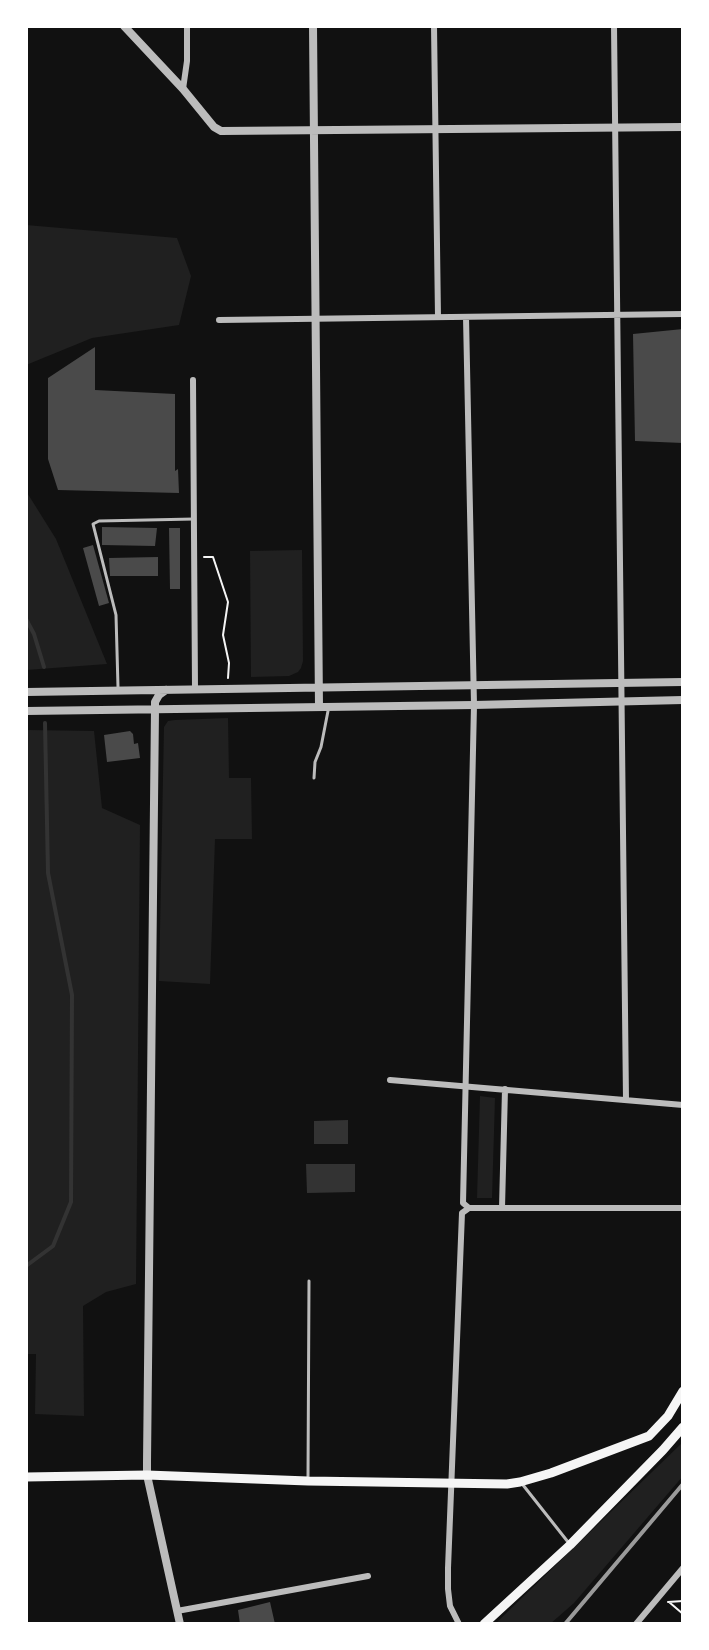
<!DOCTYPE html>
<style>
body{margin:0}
#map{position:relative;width:709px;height:1650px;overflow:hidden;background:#111;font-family:Spectral,serif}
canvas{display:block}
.frame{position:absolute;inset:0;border:28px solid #fff;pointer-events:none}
</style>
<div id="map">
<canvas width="709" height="1650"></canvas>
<div class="frame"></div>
</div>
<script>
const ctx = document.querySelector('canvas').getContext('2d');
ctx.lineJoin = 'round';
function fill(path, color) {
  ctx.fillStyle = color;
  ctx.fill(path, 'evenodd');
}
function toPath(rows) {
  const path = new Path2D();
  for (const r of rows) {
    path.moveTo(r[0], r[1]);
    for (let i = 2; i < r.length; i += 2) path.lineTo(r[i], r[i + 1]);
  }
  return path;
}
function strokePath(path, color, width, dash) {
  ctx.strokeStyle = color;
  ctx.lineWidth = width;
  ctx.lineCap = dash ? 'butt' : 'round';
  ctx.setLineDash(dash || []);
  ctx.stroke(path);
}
fill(toPath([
 [26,225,177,238,191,276,179,325,92,338,26,365],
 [26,491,56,539,107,664,26,670],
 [302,550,303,661,301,668,298,672,289,676,251,677,250,551],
 [228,718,229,778,251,778,252,839,215,839,210,984,159,981,164,727,168,721,175,720],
 [26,730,94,731,102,808,140,825,136,1284,106,1292,83,1306,84,1416,35,1414,36,1354,26,1354],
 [480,1096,495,1098,492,1198,477,1198],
 [683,1442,683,1476,574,1603,550,1624,495,1624]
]), '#202020');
fill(toPath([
 [348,1120,348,1144,314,1144,314,1121],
 [306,1164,355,1164,355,1192,307,1193]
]), '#333');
strokePath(toPath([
 [26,619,34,634,44,667],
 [26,1266,53,1246,71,1202,72,995,48,873,45,723]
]), '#333', 4);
fill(toPath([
 [683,329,683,443,635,441,633,334],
 [95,347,95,390,175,394,175,471,178,469,179,493,58,490,48,459,48,378],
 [102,527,157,528,155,546,102,545],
 [169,528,180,528,180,589,170,589],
 [93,545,109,603,99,606,83,548],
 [158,557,158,576,110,576,109,558],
 [130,731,133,734,134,744,138,743,140,758,107,762,104,735],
 [270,1602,275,1624,240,1624,238,1610]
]), '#4a4a4a');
strokePath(toPath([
 [204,557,213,557,228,602,223,635,229,663,228,678],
 [668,1602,683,1601],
 [669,1602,683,1614]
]), '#f5f5f5', 2);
strokePath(toPath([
 [118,687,116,615,93,524,99,521,194,519],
 [314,778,315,762,321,747,328,711],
 [308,1477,309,1281],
 [523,1485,568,1542]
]), '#bcbcbc', 3);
strokePath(toPath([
 [434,26,438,317],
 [614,26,626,1100],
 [183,89,187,61,187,26],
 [466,317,474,705,463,1203,469,1208],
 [219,320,683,314],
 [193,380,195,689],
 [390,1080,683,1105],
 [469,1208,683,1208],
 [502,1208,505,1089],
 [177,1611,368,1576],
 [459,1624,450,1606,448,1589,448,1568,462,1213,469,1208],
 [636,1624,683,1568]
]), '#bcbcbc', 6);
strokePath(toPath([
 [124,26,183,89,214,127,221,131,683,127],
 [313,26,319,707],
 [166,690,159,695,155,702,155,709,147,1462,147,1475,180,1624],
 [26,692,683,682],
 [26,711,474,705,683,700]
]), '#bcbcbc', 8);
strokePath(toPath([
 [26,1477,147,1475,308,1481,507,1484,520,1482,551,1473,649,1436,668,1416,683,1391],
 [484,1624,570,1545,663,1450,683,1427]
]), '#f5f5f5', 9);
strokePath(toPath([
 [565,1624,683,1484]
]), '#9a9a9a', 4);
</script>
